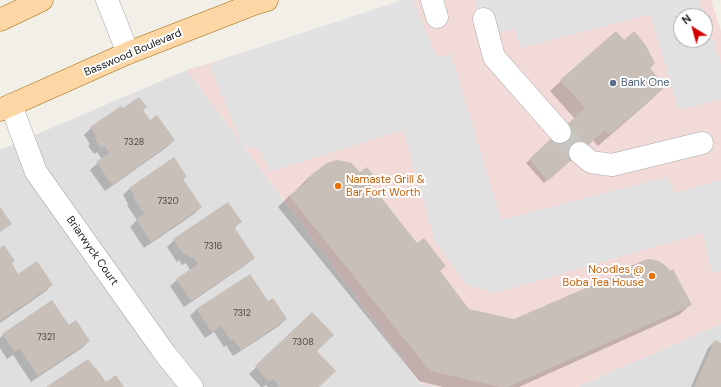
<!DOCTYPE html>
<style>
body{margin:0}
#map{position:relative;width:721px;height:387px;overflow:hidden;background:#f2efe9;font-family:"DM Sans",sans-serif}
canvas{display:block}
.north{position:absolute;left:673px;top:8px;width:40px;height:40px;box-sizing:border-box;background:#fff;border:1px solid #a7a7a7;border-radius:50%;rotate:323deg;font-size:11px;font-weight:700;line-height:16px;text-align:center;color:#222}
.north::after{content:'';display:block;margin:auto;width:14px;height:18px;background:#d40000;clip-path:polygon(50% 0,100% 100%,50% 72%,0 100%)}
</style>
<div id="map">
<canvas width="721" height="387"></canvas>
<div class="north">N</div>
</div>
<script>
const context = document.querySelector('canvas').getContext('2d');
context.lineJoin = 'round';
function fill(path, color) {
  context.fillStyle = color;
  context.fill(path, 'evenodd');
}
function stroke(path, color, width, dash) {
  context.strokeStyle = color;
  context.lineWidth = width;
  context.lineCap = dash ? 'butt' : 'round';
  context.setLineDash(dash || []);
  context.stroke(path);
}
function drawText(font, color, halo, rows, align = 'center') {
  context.font = font + ' "DM Sans",sans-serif';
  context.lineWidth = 4;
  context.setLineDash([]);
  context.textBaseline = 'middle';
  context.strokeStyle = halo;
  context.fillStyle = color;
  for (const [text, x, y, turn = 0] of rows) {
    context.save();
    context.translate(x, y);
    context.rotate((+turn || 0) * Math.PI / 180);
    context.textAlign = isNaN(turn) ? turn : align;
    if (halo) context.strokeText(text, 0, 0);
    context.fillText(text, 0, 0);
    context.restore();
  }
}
fill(new Path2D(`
 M187,70l233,314 17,3h-437v-237z
 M721,324v63h-144z`), '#e0dfdf');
fill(new Path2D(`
 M413,0h298l10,31v293l-144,63h-140l-16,-3 -234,-314zM681,16h24v24h-24z`), '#f2dad9');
fill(new Path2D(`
 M403,0h10l24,58 14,-4 50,166 166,-43 7,16 47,-13v90l-9,3 -9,-40 -208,60 -28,-8 -32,-44 -32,-111 -134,42 -8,-21 -19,-7 -32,-78 10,-6z
 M476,0h223l5,16h-23v24h24v-23l16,48v34l-42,11 -29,-96 -129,34 -6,-19 -32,8z`), '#e2e2e2');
fill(new Path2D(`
 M648,68l16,19 -11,11 -55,48 -5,-6 -49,43 -18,-20 49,-44 -25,-28 11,-10z
 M122,110h20l8,11 24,19 -7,7 -62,44 -15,-21 12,-11 -5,-7 -3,2 -6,-8 2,-2 -6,-9 7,-7z
 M360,174l14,3 -6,6 71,88 30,39 45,10 107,-46 4,-4 45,2 20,33 -11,10 -160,72h-76l-24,-6 -141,-174 11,-11 8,-5 -1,-1 11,-11z
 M186,176l-3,4 18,27 -7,7 -50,34 -14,-21 7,-7 -10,-15 1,-1 -5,-9 7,-7z
 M240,222l-6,7 20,29 -7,6 -63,43 -14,-21 7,-6 13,-10 -4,-7 -4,2 -3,-5 -2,2 -10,-15 7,-7z
 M0,250l14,11 -3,3 7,11 34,10 -7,7 -45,31z
 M268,303l18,16 -7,7 -46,30 -7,-11 -2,2 -10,-15 -9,6 -15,-22 7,-7z
 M312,314l6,73h-50l-2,-2 -3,2h-2l-12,-13z
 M68,327l21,14 -7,7 -51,34 -18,-27 -6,4 -7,-11v-10l3,-3z
 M715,341l6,3v43h-30l17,-39z`), '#0003');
fill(new Path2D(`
 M616,31l8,9 10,-9 7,8 5,7 9,17 -5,5 15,19 -56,48 -4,-5 -57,51 -19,-22 56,-51 -25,-28z
 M139,97l8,10 -4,3 7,10 7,-5 18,25 -63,45 -16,-23 13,-9 -4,-7 -4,2 -6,-9 2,-2 -7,-10 31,-21 2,2z
 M174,157l13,20 -4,2 19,28 -51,35 -15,-23 8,-5 -11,-17 2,-1 -6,-8z
 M337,160l10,2 4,1 9,9 7,-5 8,10 -6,5 48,61 7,-5 22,28 -6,5 29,38 45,10 111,-48 -1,-2 23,-10h3l9,2 8,6 3,4 3,-2 19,36 -184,82h-8l-70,-16 -141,-175 19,-15 -2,-2 21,-16z
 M228,202l14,20 -8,5 21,31 -64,43 -15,-22 22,-15 -5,-7 -3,2 -3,-5 -3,1 -11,-16z
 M0,207l12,17 -12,8z
 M4,245l11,16 -3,2 6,11 19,-13 16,24 -53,36v-73z
 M250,274l18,27 5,-3 14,21 -46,31 -8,-11 -2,2 -10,-15 -9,6 -16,-23z
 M52,300l17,25 7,-5 14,21 -52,35 -18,-27 -5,3 -13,-18z
 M312,312l22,23 -17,16 19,20 -17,16h-42l2,-2 -6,-6 -4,3 -14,-16z
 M715,340l6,3v44h-27z
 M88,359l7,9h1l10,14 10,-7 8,12h-78z`), '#c7bfb8');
stroke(new Path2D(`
 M560,132l20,21`), '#c8c6c1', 22, [22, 11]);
const minor = new Path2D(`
 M107,0l21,53
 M432,0l5,17
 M484,19l10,38 66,75
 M11,105l25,67 130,183 26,32
 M580,153l11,9 21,3 90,-22`);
const major = new Path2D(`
 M0,20l42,-20
 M0,110l128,-57 126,-49 13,-4`);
stroke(minor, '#a9a9a9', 23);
stroke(major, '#a06b00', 23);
stroke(minor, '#fff', 22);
stroke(major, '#fcd6a4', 22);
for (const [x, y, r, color] of [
 [613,83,4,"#5c6f8a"],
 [338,186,4,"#e8710a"],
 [652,276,4,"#e8710a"]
]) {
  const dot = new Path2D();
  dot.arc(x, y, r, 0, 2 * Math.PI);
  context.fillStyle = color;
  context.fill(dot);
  stroke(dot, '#fff', 1.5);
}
drawText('9px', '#4b4948', null, [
 ["7328",134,143],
 ["7320",168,202],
 ["7316",213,247],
 ["7312",242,314],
 ["7321",46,338],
 ["7308",303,343]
]);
drawText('11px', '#222', '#fff', [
 ["Basswood Boulevard",133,53,-23],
 ["Briarwyck Court",92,251,55]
]);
drawText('11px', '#4e5e75', '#fff', [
 ["Bank One",621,83]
], 'left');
drawText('11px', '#c56008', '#fff', [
 ["Namaste Grill &",346,180],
 ["Bar Fort Worth",346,193],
 ["Noodles @",644,270,"right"],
 ["Boba Tea House",644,283,"right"]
], 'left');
</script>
